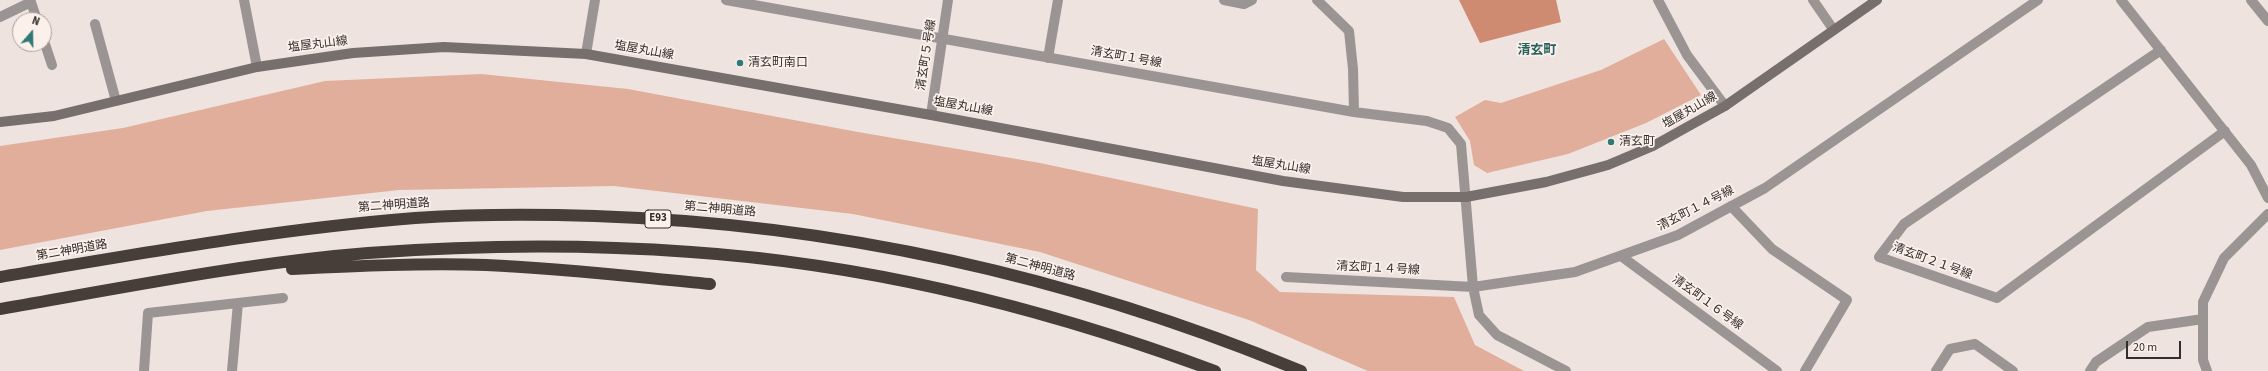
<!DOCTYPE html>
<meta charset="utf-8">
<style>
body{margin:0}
#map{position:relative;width:2268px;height:371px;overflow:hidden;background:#eee3de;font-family:"Source Sans 3",sans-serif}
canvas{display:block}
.north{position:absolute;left:12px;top:12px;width:40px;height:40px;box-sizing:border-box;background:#fcf0eb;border:1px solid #aba29f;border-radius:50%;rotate:20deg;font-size:11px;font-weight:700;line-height:16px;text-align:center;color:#322e2c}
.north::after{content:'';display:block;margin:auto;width:14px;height:18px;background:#307976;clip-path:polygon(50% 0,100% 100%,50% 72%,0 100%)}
.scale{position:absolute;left:2126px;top:341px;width:55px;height:18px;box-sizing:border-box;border:2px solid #322e2c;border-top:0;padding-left:5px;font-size:12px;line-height:14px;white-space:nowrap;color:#322e2c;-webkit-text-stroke:3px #fcf0eb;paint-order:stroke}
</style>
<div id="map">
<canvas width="2268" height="371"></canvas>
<div class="north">N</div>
<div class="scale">20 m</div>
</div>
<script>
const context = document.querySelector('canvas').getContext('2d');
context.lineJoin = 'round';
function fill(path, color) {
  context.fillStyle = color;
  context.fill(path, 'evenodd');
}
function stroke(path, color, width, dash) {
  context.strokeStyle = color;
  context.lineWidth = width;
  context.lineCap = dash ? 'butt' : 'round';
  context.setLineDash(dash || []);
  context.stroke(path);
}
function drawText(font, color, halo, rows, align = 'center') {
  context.font = font + ' "Source Sans 3","Noto Sans JP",sans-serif';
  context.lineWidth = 3.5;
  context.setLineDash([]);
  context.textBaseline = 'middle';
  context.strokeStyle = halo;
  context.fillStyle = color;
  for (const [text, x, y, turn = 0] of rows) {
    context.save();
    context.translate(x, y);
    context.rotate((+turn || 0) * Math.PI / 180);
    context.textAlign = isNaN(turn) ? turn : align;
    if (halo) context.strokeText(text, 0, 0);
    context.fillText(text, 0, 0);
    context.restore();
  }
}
fill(new Path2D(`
 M1664,39l37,56 -55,28 -78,31 -81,19 -13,-8 -4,-24 -15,-24 30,-17 16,3 100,-33z
 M481,74l147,15 230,43 182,31 218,46 -2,61 24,22 174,5 21,48 49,26h-156l-119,-51 -209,-68 -187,-38 -239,-28 -215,4 -192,21 -207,39v-104l123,-18 202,-47z`), '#e1ae9b');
fill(new Path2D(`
 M1459,0h97l5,22 -81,21z`), '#cf8b71');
stroke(new Path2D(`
 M244,0l13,67
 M726,0l628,112 73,9 21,7 13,16 12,143 6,28 18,20 69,36
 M1224,0l20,4 8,-4
 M1317,0l32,31 4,38 1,43
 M1658,0l29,55 38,51
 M1813,0l20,29
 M2121,0l130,165 17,33
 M2251,0l17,21
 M0,17l31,-15 6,18
 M95,24l21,77
 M44,41l8,24
 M2161,50l-257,174 -25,33 118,41 228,-167
 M586,54l9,-54
 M1048,58l10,-58
 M931,115l17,-115
 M1731,206l41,43 75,51 -42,71
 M1621,256l156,115
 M1286,277l187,10 102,-15 103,-37 87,-47 273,-188
 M144,371l4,-58 135,-15
 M232,371l6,-68
 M1936,371l14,-22 25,-5 38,27
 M2090,371l6,-9 52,-35 55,-8
 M2207,371l-4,-11v-58l21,-44 44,-44`), '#9a9593', 10);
stroke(new Path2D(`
 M0,122l54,-6 203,-49 96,-14 91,-6 142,7 345,61 352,66 120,16h63l80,-15 62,-17 45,-19 72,-40 152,-106`), '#766f6c', 10);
stroke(new Path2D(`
 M292,269c64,-3 130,-6 194,-4 75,3 149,12 224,19
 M0,277c138,-23 276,-48 415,-59 60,-4 121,-4 180,-2 246,8 479,61 706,155
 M0,309c122,-21 245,-46 368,-56 107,-8 215,-9 323,-1 178,12 357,57 524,119`), '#473e3a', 12);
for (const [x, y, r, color] of [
 [740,63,4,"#307976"],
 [1611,142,4,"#307976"]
]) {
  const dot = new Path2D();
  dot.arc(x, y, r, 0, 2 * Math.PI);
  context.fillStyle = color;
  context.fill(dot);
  stroke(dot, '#fcf0eb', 1.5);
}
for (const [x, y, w] of [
 [658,219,26]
]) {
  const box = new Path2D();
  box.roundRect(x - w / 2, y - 9, w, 18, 3);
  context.fillStyle = '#fcf0eb';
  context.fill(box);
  stroke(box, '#322e2c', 1);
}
drawText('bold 11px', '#322e2c', null, [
 ["E93",658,219]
]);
drawText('12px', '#322e2c', '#fcf0eb', [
 ["塩屋丸山線",318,45,-7],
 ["塩屋丸山線",644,51,10],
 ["清玄町５号線",927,55,-81],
 ["清玄町１号線",1126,58,10],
 ["塩屋丸山線",963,107,10],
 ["塩屋丸山線",1690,111,-30],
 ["塩屋丸山線",1281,166,9],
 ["第二神明道路",394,206,-4],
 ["清玄町１４号線",1696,209,-27],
 ["第二神明道路",720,210,5],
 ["第二神明道路",72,251,-10],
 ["清玄町２１号線",1932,262,20],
 ["第二神明道路",1040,268,15],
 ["清玄町１４号線",1378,269,3],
 ["清玄町１６号線",1707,303,36]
]);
drawText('12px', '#322e2c', '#fcf0eb', [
 ["清玄町南口",748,63],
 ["清玄町",1619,142]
], 'left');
drawText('bold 13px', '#28625f', '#fcf0eb', [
 ["清玄町",1537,51]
]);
</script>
